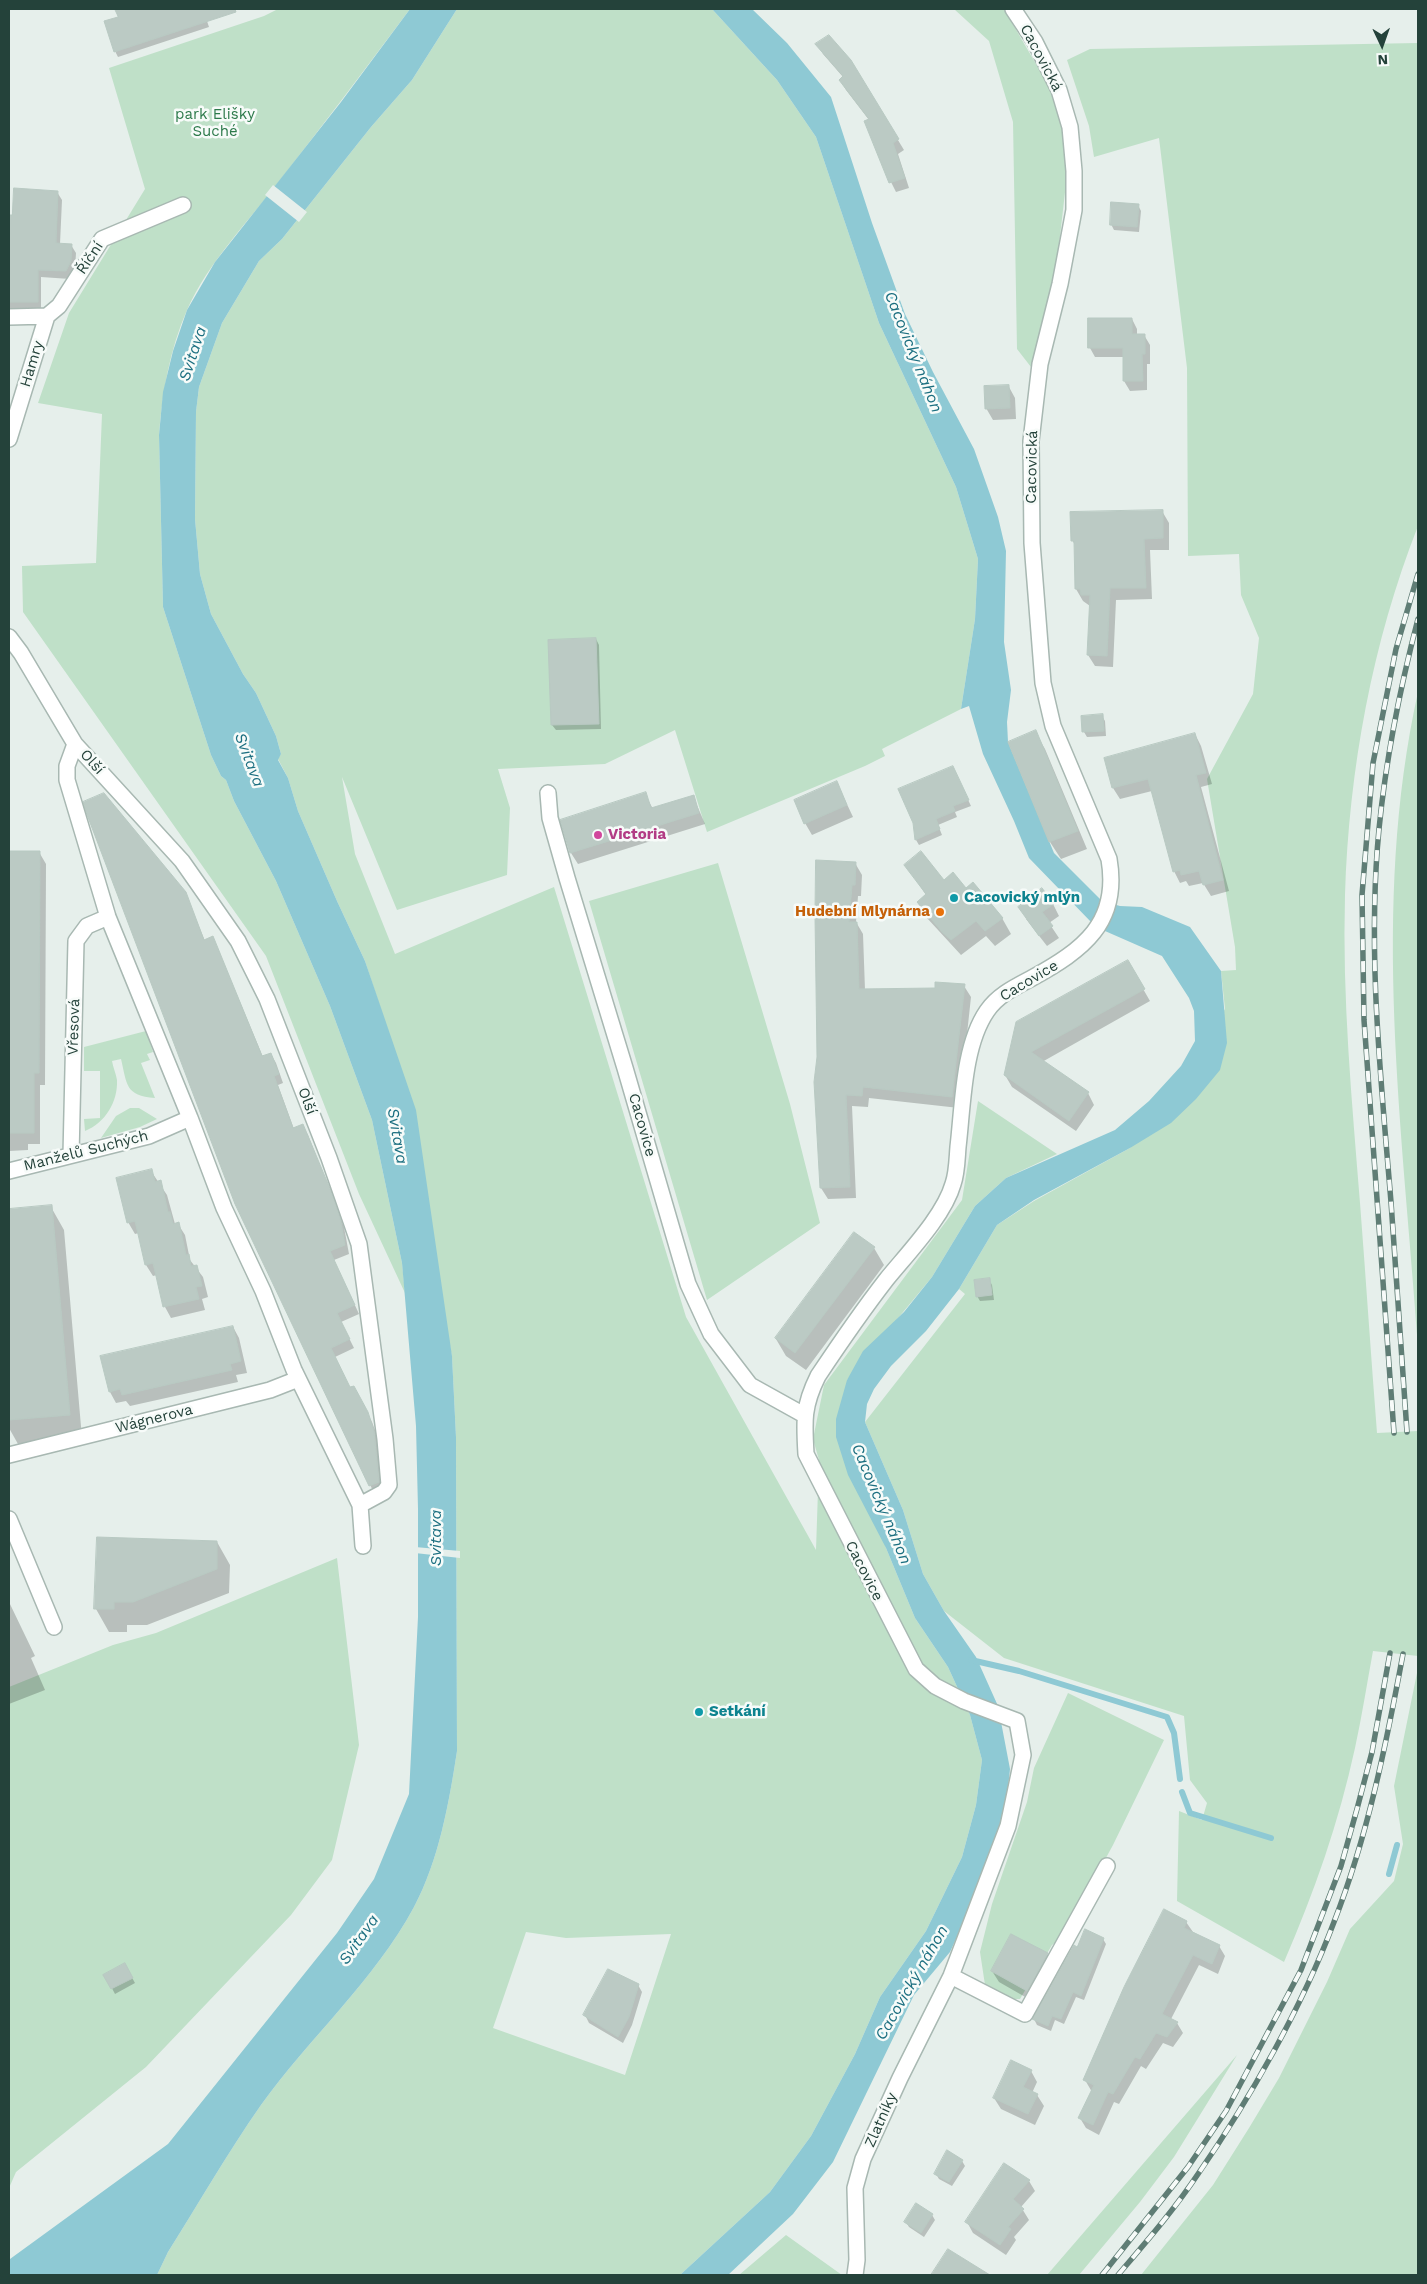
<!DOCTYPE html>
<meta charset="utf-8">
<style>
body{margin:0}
#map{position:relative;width:1427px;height:2284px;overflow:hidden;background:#e6efeb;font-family:"Work Sans",sans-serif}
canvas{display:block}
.frame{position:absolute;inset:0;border:10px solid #24423a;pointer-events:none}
.north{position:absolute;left:1357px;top:20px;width:50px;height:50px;-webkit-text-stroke:4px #f7fbf9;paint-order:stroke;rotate:177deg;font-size:14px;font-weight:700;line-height:20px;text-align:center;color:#24423a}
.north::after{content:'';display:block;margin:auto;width:18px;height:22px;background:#24423a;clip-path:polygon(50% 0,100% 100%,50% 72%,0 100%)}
</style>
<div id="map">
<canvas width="1427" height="2284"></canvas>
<div class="frame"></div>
<div class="north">N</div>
</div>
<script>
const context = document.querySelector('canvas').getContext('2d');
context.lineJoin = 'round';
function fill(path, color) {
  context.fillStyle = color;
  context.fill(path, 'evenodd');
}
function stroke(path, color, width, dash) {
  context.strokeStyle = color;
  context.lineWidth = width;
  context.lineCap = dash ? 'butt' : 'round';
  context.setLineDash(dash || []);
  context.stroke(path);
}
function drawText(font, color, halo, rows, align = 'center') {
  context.font = font + ' "Work Sans",sans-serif';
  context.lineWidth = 5;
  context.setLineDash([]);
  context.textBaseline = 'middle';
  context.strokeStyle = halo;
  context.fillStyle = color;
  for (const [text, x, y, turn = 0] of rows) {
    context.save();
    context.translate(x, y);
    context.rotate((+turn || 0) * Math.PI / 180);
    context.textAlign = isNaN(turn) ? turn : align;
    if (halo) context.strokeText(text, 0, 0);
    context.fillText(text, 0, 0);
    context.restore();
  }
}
fill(new Path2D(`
 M278,9h132c-44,59 -88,117 -133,175 -31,40 -69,79 -90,126 -17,39 -25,83 -28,125l4,172 48,148 10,21 5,4 8,21 42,80 54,125 42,114 30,143 3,30 -46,-99 -93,-238 -243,-344 -1,-46 74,-3 6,-149 -64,-11 31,-90 76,-124 -36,-121 155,-52z
 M457,9h255l65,71 39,57 63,186 77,164 22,72 -3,60 -14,90 -79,40 3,7 -20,10 -158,66 -32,-102 -70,34 -107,5 12,39 -3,67 -110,35 -55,-133 13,77 40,100 159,-67 132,430 130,233 3,-90 -6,-21 11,-54 138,-185 16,-99 79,53 -51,24 -31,28 -43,71 -85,103 39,168 29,70 33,49 22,48 12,45 -6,45 -14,52 -36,74 -46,66 -25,57 -44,82 -41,56 -90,83h-523l11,-23c31,-49 60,-100 93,-147 49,-68 113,-124 153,-198 25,-47 35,-104 43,-156l-1,-314 -4,-80 -53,-292 -34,-104 -28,-60 -39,-90 -10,-33 -10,-19 3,-5 -5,-18 -20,-43 -13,-19 -32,-60 -11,-40 -5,-55 1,-107 3,-25 23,-64 37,-62 23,-22 89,-112 41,-47zM526,1932l40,6 105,-4 -46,141 -132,-47z
 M954,9h50l43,74 14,37 7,46 -13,114 -24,87 -14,-18 -4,-227 -24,-81z
 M1418,43v483c-46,117 -69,243 -73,369 -3,103 7,206 15,308 6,77 11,154 17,230l41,-2v225l-45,-5c-6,32 -11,65 -18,97 -16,74 -41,145 -71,214l-107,-61 2,-90 23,9 5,-17 -17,-23 -6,-64 -180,-58 -60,-47 -21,-37 -20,-64 -38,-88 100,-128 -6,-5 38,-64 37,-24 96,-53 95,-139 -4,-38 15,-1 -1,-23 -28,-168 46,-85 6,-56 -18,-43 -2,-41 -51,2 -1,-188 -28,-230 -65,19 -5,-31 -22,-66 23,-11z
 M1418,692v655c-15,-218 -48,-439 0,-655z
 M718,863l72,241 30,119 -113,77 -118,-399z
 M146,1031l7,21 -6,2 3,6 -9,3 14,35c-30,-2 -28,-14 -34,-39l-9,2c1,6 4,13 5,19 1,22 -12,43 -32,51l-1,-12 16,-1v-47h-16v-24z
 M130,1108h9l18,11 -17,8 -39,11 15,-22z
 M337,1558l22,187 -27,115 -41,55 -145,152 -130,105 -7,16v-501l104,-42 43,-12z
 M1418,1668v607h-277l72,-90 36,-57 30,-50 48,-96 23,-53 44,-48 9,-37 -9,-58z
 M1068,1693l96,47 -51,105 -51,93 -10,7 -32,54h-11l-24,-14 -5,-33 12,-48 35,-102 7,-34z
 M1237,2055l-63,102 -34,45 -61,73h-32z
 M786,2235l56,40h-103z`), '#bfe0c8');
fill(new Path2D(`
 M410,9h47l-45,71 -41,47 -89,112 -23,22 -37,62 -23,64 -3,25 -1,107 5,55 11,40 32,60 13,19 20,43 5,18 -3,6 10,18 10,33 39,90 28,60 51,149 36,246 4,81 1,314c-8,52 -18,109 -43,156 -40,74 -104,130 -153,198 -33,47 -62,98 -93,147l-11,23h-148l1,-16 158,-115 169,-211 37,-54 35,-85 9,-177v-108l-2,-83 -14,-163 -30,-143 -42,-114 -54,-125 -42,-80 -8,-21 -5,-4 -10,-21 -48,-148 -4,-172 4,-43 10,-41 14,-41 28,-48 126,-160z
 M712,9h40l35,34 44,54 41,126 33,91 28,58 41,77 24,68 8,34 -2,91 7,48 -4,32 1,20 46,111 48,48 18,5 22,1 48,20 31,44 6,72 -7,27 -24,29 -25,24 -41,25 -96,52 -37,25 -38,64 -33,42 -35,35 -17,23 -7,15 -2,18 38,88 20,64 21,37 32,46 22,49 12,63 -5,49 -38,97 -17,37 -36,43 -81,167 -40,52 -65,61h-48l90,-83 41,-56 44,-82 25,-57 46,-66 36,-74 14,-52 6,-45 -12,-45 -22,-48 -33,-49 -29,-70 -38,-73 -12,-38v-18l11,-39 16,-29 41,-39 28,-35 43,-71 31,-28 109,-48 34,-29 32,-35 14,-25 -1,-30 -5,-13 -27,-42 -57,-25 -13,-8 -63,-65 -15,-37 -31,-67 -14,-48 -8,3 14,-90 3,-60 -22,-72 -77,-164 -63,-186 -39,-57z`), '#8ec9d4');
fill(new Path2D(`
 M273,185l34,27 -8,10 -34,-27z
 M415,1547l45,4v7l-45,-5z`), '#e6efeb');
fill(new Path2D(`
 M116,9h87l6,18 -91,30 -3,-6 4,-33z
 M817,44l33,17 54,89 -6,4 11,34 -13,4 -16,-32 -14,-38 3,-2 -23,-30 -6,-10 3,-3 -20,-23z
 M57,192l5,8 -2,44 11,1 5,8 -1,16 -5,10 -29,-2v33h-32v-94l4,1z
 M1138,205l3,6 -2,21 -25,-2 -3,-6z
 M1132,319l5,10v6h7l6,10v19h-3v26l-17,1 -6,-10v-24h-29l-5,-9z
 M1009,387l6,11 1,21 -23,1 -7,-12z
 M1162,511l7,12v27h-19l2,49 -36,1 -3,67 -18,-1 -7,-11 2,-49 -7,-5 -7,-12 -1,-44 -3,-5z
 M596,639l3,6 2,84 -45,1 -4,-5z
 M1102,716l3,5 1,15 -19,1 -3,-5z
 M1035,732l10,17 42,100 -26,10 -11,-17 -40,-99z
 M1195,734l6,12 11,38 -11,3 28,104 -18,5 -8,-13 -14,3 -3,-5 -6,2 -6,-12 -22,-80 -32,8 -7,-11 -8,-30z
 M955,773l16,33 -16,6 2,5 -19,8 4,10 -23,10 -3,-5 -2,-17z
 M837,783l16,34 -41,18 -7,-12z
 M645,794l8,15 40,-13 12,28 -127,40 -7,-11 -9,-32z
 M9,852h30l7,12 -1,221h-5v59h-12v6l-19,1z
 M855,863l7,12 -1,21h-3l-2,26 7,12 2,56 71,-1 28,-3 7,11 -12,111 -90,-10 -1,9 -16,-1 4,92 -28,1 -7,-11 -6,-106z
 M906,865l60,24 36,29 9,16 -16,12 -9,-10 -25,19 -34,-37 -9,-15 8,-8z
 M185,893l20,48 12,6 46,110 8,-3 5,9 7,20 -5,2 16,44 9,-3 5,9 36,92 5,27 -15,6 25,54 -18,8 13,26 -19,9 15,32 9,8 13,25 7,19 5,50 -9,3 -5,-9z
 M1053,904l6,12 -10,7 10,15 -12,8 -21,-27z
 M1127,961l23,40 -108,61 46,31 6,12 -18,26 -64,-44 -7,-12z
 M151,1171l16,24 8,29h3l7,11 5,25 13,17 5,20 -6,2 3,11 -34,8 -6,-11 -8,-32 -4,1 -7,-11 -7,-32 -4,1 -7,-12z
 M51,1207l13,23 18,208 -64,6 -9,-16v-218z
 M874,1248l10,17 -78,105 -20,-14 -10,-17z
 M989,1280l3,5 2,15 -14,1 -3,-5z
 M233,1327l6,11 8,35 -11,2 2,7 -108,24 -4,-5 -10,2 -6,-11z
 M217,1542l13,23 -1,28 -82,32h-20v7h-18l-13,-23z
 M9,1602l26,54 -4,2 14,32 -36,14z
 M1186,1922l7,10 26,14 6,10 -7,18 -19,-9 -28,54 6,4 6,10 -10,14 -10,-4 -17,26 -5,-3 -22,38 -5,-2 -15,33 -13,-7 -6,-10 12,-26 -7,-12z
 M1103,1939l3,5 -22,56 -8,-3 -12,27 -9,-4 -4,11 -14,-6 -3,-6 44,-71z
 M1047,1954l7,11 -20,37 -35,-20 -7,-11z
 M125,1965l10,18 -20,11 -10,-19z
 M638,1985l4,7 -10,33 -9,18 -34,-20 -4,-8z
 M1031,2071l6,11 -5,11 5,2 7,11 -9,19 -34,-16 -7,-11z
 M962,2161l3,5 -13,20 -13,-7 -3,-5z
 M1029,2181l6,10 -14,16 8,13 -15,17 2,3 -10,15 -33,-22 -6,-11z
 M932,2215l3,5 -11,17 -15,-10 -3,-5z`), '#0003');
stroke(new Path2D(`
 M971,1660l48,11 148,46 7,16 6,46
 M1182,1792l8,21 81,25
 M1389,1874l8,-29`), '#8ec9d4', 6);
const building = new Path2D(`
 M115,9h120l1,3 -122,40 -10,-31 14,-4z
 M829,35l22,25 48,79 -6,4 12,35 -16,5 -25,-62 5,-2 -30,-39 4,-4 -28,-32z
 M14,188l44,3 -2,52 16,1 -1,17 -5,10 -28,-1v32h-29v-87h3z
 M1111,202l28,2 -2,23 -27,-2z
 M1088,318h44v16h13v20h-3l1,27h-20v-33h-35z
 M1009,385l1,23 -25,1 -1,-23z
 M1163,510v28l-19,1 2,49h-36l-3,68 -20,-1 3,-60h-9l-1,-6h-5l-1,-48h-3l-1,-29z
 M596,638l3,86 -48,1 -3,-85z
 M1103,714l1,17 -22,1 -1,-16z
 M1036,730l42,101 -29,11 -41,-100z
 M1195,733l11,40 -10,2 27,105 -20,5 -4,-14 -18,4 -1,-5 -7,2 -25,-93 -36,9 -8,-30z
 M953,766l16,34 -16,6 2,5 -19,8 4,10 -25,11 -2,-17 -15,-34z
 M837,781l10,24 -43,19 -10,-24z
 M646,792l5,16 43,-13 5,18 -129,40 -10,-33z
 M104,793l82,99 18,48 9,-4 49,120 9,-3 8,21 -5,2 19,52 10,-4 28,67 9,26 5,28 -15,6 25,54 -18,8 13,26 -19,9 19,39 4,-1 14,26 6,19 5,51 -10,4 -134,-282 -149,-392 -3,-10z
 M9,851h31l-1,222h-5v60h-25z
 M921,851l23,29 9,-8 13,16 7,-6 30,36 -18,13 -9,-10 -25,19 -9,-8 -25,-30 9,-8 -22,-29z
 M816,860l40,2 -1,23h-3l-3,37h8l2,67 76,-1v-6l30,2 -13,113 -89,-10 -1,9 -16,-1 4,92 -30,1 -6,-106 3,-25 -2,-142z
 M1042,888l12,16 -12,8 11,14 -14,10 -21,-29z
 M1128,960l17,29 -114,63 58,40 -20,29 -65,-46 12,-53z
 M152,1169l3,13 6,-2 7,32h2l3,12 6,-2 7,33 3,-1 2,12 6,-1 5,21 -6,1 3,12 -36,8 -10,-44 -8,2 -10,-44 -8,2 -11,-45z
 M52,1205l18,210 -61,5v-211z
 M854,1232l21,15 -80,106 -20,-15z
 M990,1278l2,17 -16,2 -2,-17z
 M233,1326l8,35 -11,3 2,6 -110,25 -2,-6 -11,3 -9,-36z
 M97,1537l120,4v28l-84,33h-19v7h-20z
 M1164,1909l23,12 -3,7 36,17 -8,19 -19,-9 -31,59 16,8 -11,15 -11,-4 -16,26 -5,-2 -22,37 -5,-2 -15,33 -15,-7 16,-33 -11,-5 41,-93z
 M1085,1929l19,9 -23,58 -8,-4 -12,27 -9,-3 -4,10 -16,-7 42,-74 3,2z
 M1011,1934l37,19 -21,38 -36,-20z
 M125,1963l8,15 -22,11 -8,-14z
 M608,1969l31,15 -10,33 -11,20 -35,-22z
 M1011,2060l21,10 -9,17 15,7 -10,20 -35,-16z
 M947,2150l16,10 -14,22 -15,-8z
 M1004,2163l26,17 -17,19 11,10 -16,18 3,2 -11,16 -35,-23z
 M916,2203l17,11 -12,19 -17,-11z
 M948,2249l42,26h-59z`);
fill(building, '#bbcac4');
stroke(building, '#b8c9c2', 1);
const minor = new Path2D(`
 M9,317l38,-1 12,-10 43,-67 81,-34
 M9,439l38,-123
 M9,637l12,16 54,91 107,117 56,80 29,58 62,159 30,86 26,195 4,46 -5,7 -24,13
 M75,744l-8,22v14l41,137 82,201 34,90 39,83 31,79 66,135 3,41
 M548,793l2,25 17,60 58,190 63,216 23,50 39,51 54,30
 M71,1155l5,-214 11,-15 21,-9
 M9,1171l140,-35 41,-18
 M9,1455l261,-65 28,-11
 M9,1519l45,108
 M951,1976l74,38 82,-148
 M855,2275l2,-15 -2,-72 8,-29 37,-81 51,-102 57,-150 15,-71 -6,-34 -53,-20 -29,-15 -19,-17 -110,-215c-2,-33 -3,-48 12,-78 22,-33 44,-65 68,-96 21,-26 58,-64 67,-96 4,-11 4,-25 5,-37 5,-42 5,-101 29,-136 11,-16 28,-24 45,-33 51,-28 88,-55 77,-119l-56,-133 -10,-43 -11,-140 -1,-102 9,-77 20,-80 14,-74v-39l-4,-44 -11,-37 -24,-48 -22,-33`);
stroke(minor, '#a8b8b2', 18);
stroke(minor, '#fff', 15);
const rail = new Path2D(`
 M1407,1432c-6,-77 -10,-153 -16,-230 -10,-123 -24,-249 -12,-373 7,-71 21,-141 39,-210
 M1394,1433l-30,-413 -2,-125 11,-132 23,-114 22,-75
 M1102,2275l86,-108 38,-56 75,-141 40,-104 16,-57 15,-57 18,-99
 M1118,2275c28,-33 56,-65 80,-101 52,-75 104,-167 136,-252 34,-87 52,-177 69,-268`);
stroke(rail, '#5f7d75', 5.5);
stroke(rail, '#f7fbf9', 4, [11]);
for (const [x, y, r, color] of [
 [598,835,5,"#d1479c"],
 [954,898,5,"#0f9aa8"],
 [940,912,5,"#e8710a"],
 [699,1712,5,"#0f9aa8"]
]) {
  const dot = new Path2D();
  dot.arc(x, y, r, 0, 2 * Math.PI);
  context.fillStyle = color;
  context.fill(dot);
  stroke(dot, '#f7fbf9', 2);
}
drawText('15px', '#24423a', '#f7fbf9', [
 ["Cacovická",1041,58,62],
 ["Říční",90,258,-56],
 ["Hamry",32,364,-73],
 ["Cacovická",1032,467,-89],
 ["Olší",92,762,48],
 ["Cacovice",1029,981,-31],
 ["Vřesová",74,1027,-88],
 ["Olší",307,1101,69],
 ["Cacovice",642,1125,74],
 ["Manželů Suchých",86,1151,-14],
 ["Wágnerova",154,1419,-14],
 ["Cacovice",864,1571,63],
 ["Zlatníky",881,2120,-66]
]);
drawText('15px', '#2d7a4b', '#f7fbf9', [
 ["park Elišky",215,115],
 ["Suché",215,132]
]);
drawText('bold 15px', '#b23c85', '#f7fbf9', [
 ["Victoria",608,835]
], 'left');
drawText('bold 15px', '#0d838f', '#f7fbf9', [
 ["Cacovický mlýn",964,898],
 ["Setkání",709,1712]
], 'left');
drawText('bold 15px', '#c56008', '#f7fbf9', [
 ["Hudební Mlynárna",930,912]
], 'right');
drawText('italic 16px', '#1c6f80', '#f7fbf9', [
 ["Cacovický náhon",913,352,68],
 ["Svitava",193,354,-72],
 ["Svitava",249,760,69],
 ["Svitava",397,1136,80],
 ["Cacovický náhon",881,1504,67],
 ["Svitava",436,1538,-90],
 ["Svitava",359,1940,-55],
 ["Cacovický náhon",912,1983,-60]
]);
</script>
